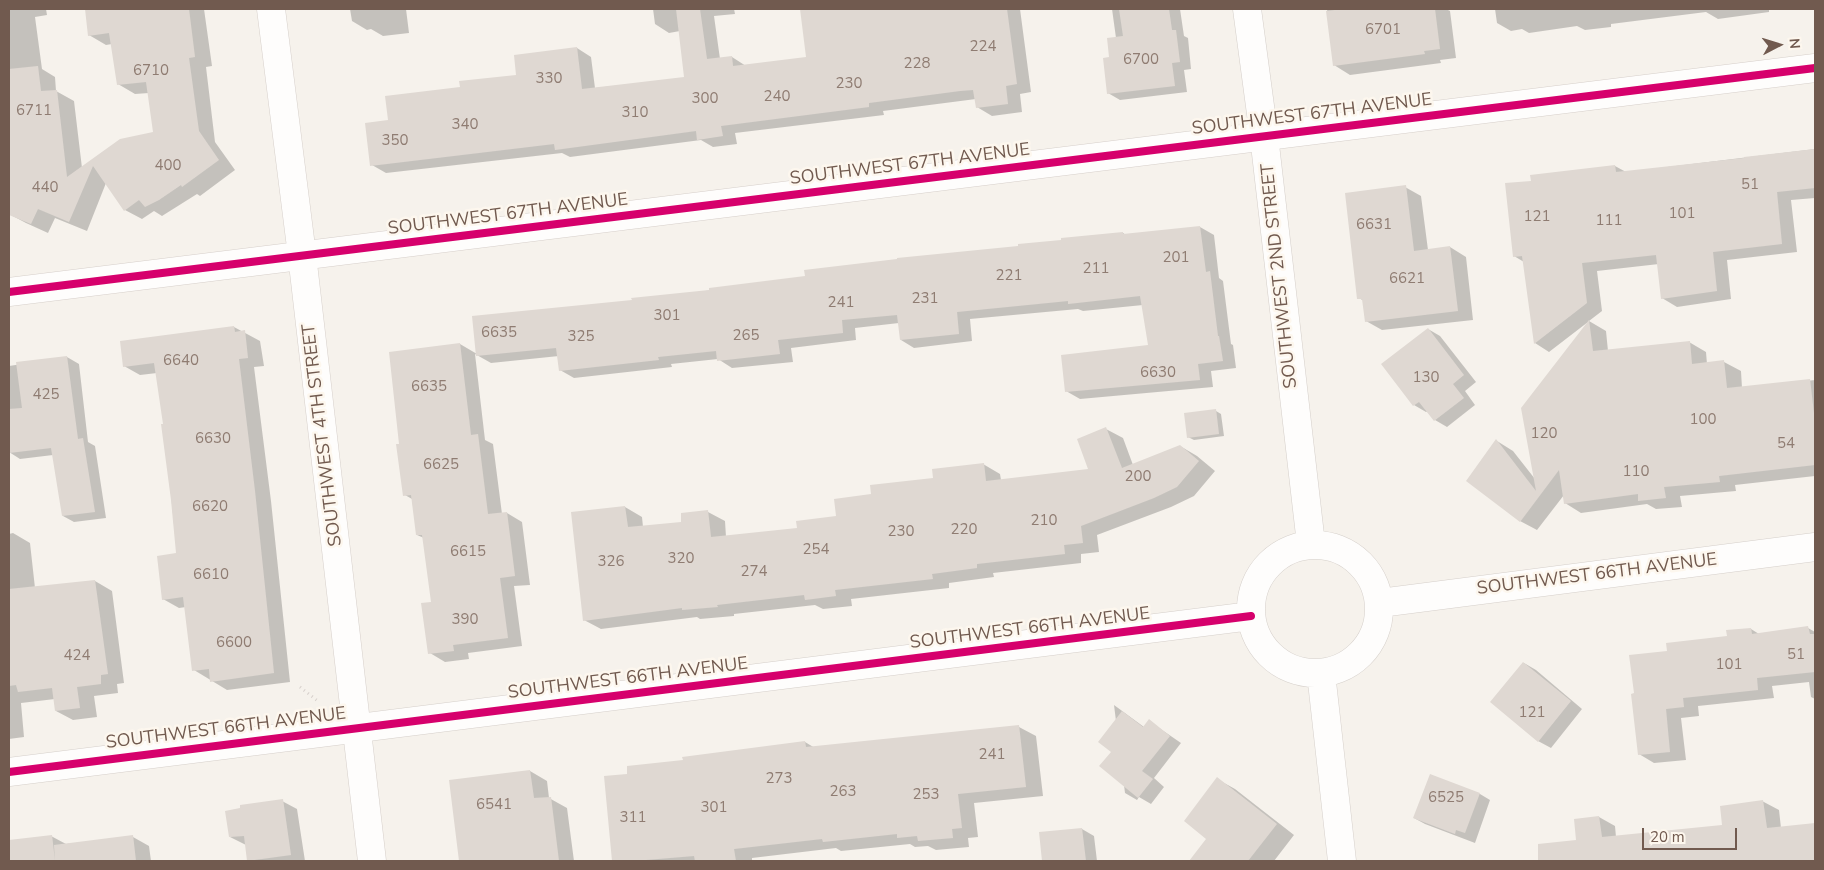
<!DOCTYPE html>
<style>
body{margin:0}
#map{position:relative;width:1824px;height:870px;overflow:hidden;background:#f6f2ec;font-family:"Nunito Sans",sans-serif}
canvas{display:block}
.frame{position:absolute;inset:0;border:10px solid #715a4f;pointer-events:none}
.north{position:absolute;left:1754px;top:20px;width:50px;height:50px;-webkit-text-stroke:4px #fdf7ee;paint-order:stroke;rotate:85deg;font-size:14px;font-weight:700;line-height:20px;text-align:center;color:#715a4f}
.north::after{content:'';display:block;margin:auto;width:18px;height:22px;background:#715a4f;clip-path:polygon(50% 0,100% 100%,50% 72%,0 100%)}
.scale{position:absolute;left:1642px;top:828px;width:95px;height:22px;box-sizing:border-box;border:2px solid #715a4f;border-top:0;padding-left:6px;font-size:15px;line-height:18px;white-space:nowrap;color:#715a4f;-webkit-text-stroke:4px #fdf7ee;paint-order:stroke}
</style>
<div id="map">
<canvas width="1824" height="870"></canvas>
<div class="frame"></div>
<div class="north">N</div>
<div class="scale">20 m</div>
</div>
<script>
const context = document.querySelector('canvas').getContext('2d');
context.lineJoin = 'round';
function fill(path, color) {
  context.fillStyle = color;
  context.fill(path, 'evenodd');
}
function stroke(path, color, width, dash) {
  context.strokeStyle = color;
  context.lineWidth = width;
  context.lineCap = dash ? 'butt' : 'round';
  context.setLineDash(dash || []);
  context.stroke(path);
}
function drawText(font, color, halo, rows, align = 'center') {
  context.font = font + ' "Nunito Sans",sans-serif';
  context.lineWidth = 5;
  context.setLineDash([]);
  context.textBaseline = 'middle';
  context.strokeStyle = halo;
  context.fillStyle = color;
  for (const [text, x, y, turn = 0] of rows) {
    context.save();
    context.translate(x, y);
    context.rotate((+turn || 0) * Math.PI / 180);
    context.textAlign = isNaN(turn) ? turn : align;
    if (halo) context.strokeText(text, 0, 0);
    context.fillText(text, 0, 0);
    context.restore();
  }
}
fill(new Path2D(`
 M9,9h37l1,6 -12,2 7,52 13,8 1,14 18,10 8,67 72,-35 -5,-40 -14,1 -17,-10 -6,-40 -6,1 -17,-10 -2,-25 117,-1 8,57 -6,1 9,75 20,28 -35,26 -3,-2 -35,22 -8,-5 -12,8 -17,-9 -19,-27 -19,48 -32,-13 -7,15 -22,-10 -17,-9 3,-6 -3,-1v-54l2,-6h-2z
 M350,9h56l3,24 -26,3 -12,-7 -4,1 -15,-9z
 M653,9h81l1,5 -21,2 6,43 12,-2 14,9 61,-8 -6,-49h219l11,83 -11,2 2,18 -30,4 -15,-9 -1,-8 -93,12 1,4 -149,18 2,11 -24,3 -12,-7 -131,17 -8,-4 -176,20 -14,-8 17,-43 72,-34 57,-12 59,-28 14,9 4,31 90,-10 -5,-47 -11,2 -14,-9z
 M1112,9h68l4,27 4,2 3,31 -7,1 3,22 -67,8 -12,-7 2,-35 6,-20z
 M1327,9h119l4,2 6,47 -16,2 1,3 -91,12 -16,-10z
 M1495,9h274v3l-51,7 -12,-7 -95,12v3l-26,3 -8,-4 -48,7 -7,-4 -11,2 -14,-8z
 M1815,149v49l-24,2 6,52 -70,8 4,39 -54,8 -15,-9 -3,-34 -62,7 5,40 -13,10 17,10 2,20 81,-9 17,10 1,12 17,-2 17,9 1,17 73,-8v96l-80,9 1,6 -56,5 2,11 -26,2 -9,-5 -66,9 -16,-10 -1,-8 -27,35 -17,-9 -23,-80 16,10 22,28 53,-157 -39,30 -14,-9 -11,-81 -10,-6 18,-74 83,-16 11,6z
 M1405,187l16,9 7,54 22,-3 16,10 7,63 -91,10 -16,-9 -2,-20 -5,-3z
 M1200,227l14,8 5,43 4,3 8,63 2,1 3,23 -25,3 2,16 -133,12 -14,-8 84,-45 -7,-41 -60,6 -5,-2 -108,10 2,22 -58,7 -13,-8 -2,-17 -44,5 1,12 -65,8 2,14 -61,6 -14,-9 -47,5 1,3 -98,11 -14,-8 -1,-14 -68,7 -16,-9 10,86 8,4 9,70 5,-1 15,9 8,63 -16,1 8,60 -54,7 1,6 -24,3 -15,-9 2,-50 -8,-65 -7,-3 -5,-36 -7,-4 -14,-142 69,-9 17,10 156,-53 490,-68 3,2z
 M234,327l26,14 4,25 -10,1 17,134 19,181 -63,8 -33,-20 -8,-63 -7,1 -16,-9 14,-44 -13,-130 -7,-52 -17,2 -16,-9z
 M1428,329l12,7 36,46 -11,9 10,14 -28,22 -12,-7 -7,-9 -2,1 -12,-7 -31,-41z
 M67,357l12,7 9,78 7,4 11,72 -32,4 -11,-6 -10,-61 -33,4 -11,-7v-86z
 M1216,411l5,3 3,22 -30,4 -6,-3z
 M1106,429l17,9 10,27 47,-19 17,10 18,15 -21,25 -23,11 -74,28 2,17 -18,2v9l-88,10 1,4 -45,6v5l-98,11 1,7 -29,3 -8,-4 -81,9v2l-34,3 -3,-2 -96,12 -17,-9 41,-113 17,10 1,10 40,-4 25,-11 17,9 1,16 72,-8 39,-12 35,-22 63,-15 48,-16 17,10 1,6 89,-10z
 M13,533l17,10 5,45 60,-7 17,10 12,92 -7,1 1,9 -24,3 3,21 -24,3 -17,-9 -1,-12 -34,4 3,34 -15,2v-205z
 M1808,628l7,4v67l-4,-2 -2,-15 -37,4 2,12 -76,8 1,10 -18,2 5,42 -32,3 -15,-9 -4,-59 33,-43 60,-15 23,-8 8,5z
 M1524,663l12,7 46,39 -31,39 -13,-7z
 M1114,705l30,22 5,-6 32,22 -27,35 10,9 -13,17 -12,-7 -2,3 -12,-7z
 M1019,727l17,9 7,60 -69,7 4,34 -10,1 1,9 -33,3 -8,-4 -13,1 -5,-3 -69,7 -5,-3 -84,10v3h-139l-8,-83 24,-2 55,-15v-3l121,-16 10,6z
 M530,771l17,10 2,17 18,10 7,53h-115h2l-11,-80z
 M1431,775l49,19 10,6 -15,43 -50,-19 -11,-6z
 M1217,779l18,10 59,46 -20,26h-72l-4,-3 30,-4z
 M282,801l15,8 8,52h-57l-2,-16 -16,-8z
 M1762,801l17,9 2,18 34,-4v37h-235l-5,-41 24,-3 16,9 1,11 108,-11z
 M1082,829l12,7 3,25h-53l-3,-27z
 M51,836l15,8 67,-7 16,9 2,15h-142v-20z`), '#0003');
fill(new Path2D(`
 M85,9h104l6,48 -6,1 10,73 20,29 -37,27 -1,-2 -22,15 -14,7 -6,-7 -15,11 -31,-45 -24,56 -31,-13 -7,15 -22,-9v-146l29,-3 3,25 16,-1 10,87 53,-38 33,-7 -7,-50 -29,3 -8,-52 -21,3z
 M676,9h24l7,50 25,-3 1,10 73,-9 -6,-48h207l10,75 -11,2 2,18 -32,4 -3,-18 -13,1 -91,12v4l-148,19 2,10 -26,4 -1,-9 -141,19 -1,-6 -184,22 -5,-43 23,-3 -3,-24 75,-9 -1,-6 57,-6 -2,-20 63,-8 5,42 102,-12z
 M1119,9h50l3,21h4l4,32 -8,1 3,23 -68,8 -4,-36 6,-1 -2,-19 16,-2z
 M1344,9h91l5,40 -16,2 1,3 -92,12 -7,-55z
 M1815,149v39l-38,4 5,52 -69,8 4,39 -56,8 -5,-44 -74,8 5,40 -53,41 -12,-88 -9,1 -8,-74 26,-2 -1,-6 85,-10 1,7 128,-14v-1z
 M1406,185l8,66 36,-5 8,65 -93,11 -3,-23h-5l-12,-106z
 M1200,226l6,46 4,-1 8,65h1l4,25 -25,3 2,16 -135,12 -4,-37 87,-10 -8,-49 -72,8v-3l-111,11 2,22 -59,6 -3,-25 -55,5 1,13 -65,7 2,14 -63,7 -1,-10 -58,6 1,3 -100,11 -3,-23 -80,8 -4,-40 160,-16 -1,-2 78,-8v-2l96,-12 -1,-6 93,-11v-1l121,-12v-2l43,-4v-2l62,-6v2z
 M1589,320l4,31 97,-10 2,23 32,-4 3,28 83,-9 5,43v43l-96,11 1,6 -56,5 2,11 -28,3v-7l-74,10 -5,-34 -39,52 -54,-41 30,-42 40,52 -15,-83z
 M234,326l1,6 10,-2 3,28 -9,1 16,132 19,182 -64,9 -1,-13 -17,2 -9,-74 -21,3 -5,-44 19,-3 -5,-53 -10,-76h2l-9,-61 -31,4 -3,-26z
 M1428,328l36,47 -11,9 11,14 -30,23 -15,-19 -6,4 -32,-42z
 M460,343l11,92 7,-1 10,80 19,-2 8,64 -15,2 8,60 -55,7 1,6 -26,3 -7,-51 10,-1 -9,-67h-6l-5,-40 -8,1 -7,-52h3l-10,-92z
 M67,356l11,83 5,-1 12,74 -33,4 -11,-68 -42,5v-44l13,-1 -6,-46z
 M1216,409l3,25 -32,4 -3,-25z
 M1106,427l16,41 58,-23 19,16 -22,26 -23,11 -73,28 2,17 -19,2 1,9 -88,10v4l-45,6 1,5 -98,11 1,6 -31,4 -1,-5 -87,10 1,2 -36,3v-2l-99,13 -12,-109 54,-6 3,21 53,-5v-9l27,-3 3,27 86,-9 -1,-7 40,-5 -2,-17 37,-5 -1,-9 63,-7 -1,-9 52,-6 2,18 102,-12 -11,-30z
 M95,580l13,94 -7,1v9l-24,3 3,21 -25,3 -3,-23 -34,4 -2,-7 -7,1v-97z
 M1808,626l2,8h5v38l-58,6 1,12 -75,8 1,9 -18,2 4,43 -32,3 -7,-61 3,-1 -5,-38 38,-4 -1,-8 61,-7 -1,-6 25,-2 1,6z
 M1523,662l48,39 -33,41 -48,-40z
 M1122,711l21,16 6,-8 21,17 -28,35 11,8 -15,19 -39,-32 12,-14 -13,-10z
 M1019,725l7,62 -68,7 4,34 -10,1 1,9 -35,3 -1,-5 -20,2v-4l-74,8 -1,-3 -88,10 2,12h-41l-1,-5 -60,5h-22l-8,-85 23,-2v-8l56,-6 -1,-3 123,-16 1,6z
 M530,770l4,28 17,-1 8,64h-100l-10,-81z
 M1430,774l50,19 -15,40 -9,-3 -1,4 -42,-16z
 M1217,777l60,47 -29,37h-59l17,-22 -22,-18z
 M283,799l8,56 -44,6 -3,-25 -15,1 -4,-26 15,-3v-3z
 M1763,800l4,28 48,-5v38h-277v-17l38,-4 -2,-21 25,-3 3,21 120,-12 -2,-19z
 M1082,828l4,33h-44l-3,-29z
 M52,835l3,26h-46v-21z
 M133,835l3,26h-81l-1,-16z`), '#dfd8d2');
const street = new Path2D(`
 M1247,9l17,127 47,408
 M1251 609a64 64 0 1 1 128 0a64 64 0 1 1-128 0Z
 M1380,603l435,-56
 M1321,673l21,188
 M9,772l1242,-156`);
const secondary = new Path2D(`
 M271,9l31,246 70,606
 M9,292l1806,-224`);
stroke(street, '#d5cfca', 29);
stroke(secondary, '#d6cfca', 29);
stroke(new Path2D(`
 M300,687l19,15`), '#d7d0cc', 3, [1, 4]);
stroke(street, '#fefdfc', 28);
stroke(secondary, '#fefdfc', 28);
stroke(new Path2D(`
 M9,292l1806,-224
 M9,772l1242,-156`), '#d6006c', 8);
drawText('15px', '#8f7c72', null, [
 ["6701",1383,30],
 ["224",983,47],
 ["6700",1141,60],
 ["228",917,64],
 ["6710",151,71],
 ["330",549,79],
 ["230",849,84],
 ["240",777,97],
 ["300",705,99],
 ["6711",34,111],
 ["310",635,113],
 ["340",465,125],
 ["350",395,141],
 ["400",168,166],
 ["51",1750,185],
 ["440",45,188],
 ["101",1682,214],
 ["121",1537,217],
 ["111",1609,221],
 ["6631",1374,225],
 ["201",1176,258],
 ["211",1096,269],
 ["221",1009,276],
 ["6621",1407,279],
 ["231",925,299],
 ["241",841,303],
 ["301",667,316],
 ["6635",499,333],
 ["265",746,336],
 ["325",581,337],
 ["6640",181,361],
 ["6630",1158,373],
 ["130",1426,378],
 ["6635",429,387],
 ["425",46,395],
 ["100",1703,420],
 ["120",1544,434],
 ["6630",213,439],
 ["54",1786,444],
 ["6625",441,465],
 ["110",1636,472],
 ["200",1138,477],
 ["6620",210,507],
 ["210",1044,521],
 ["220",964,530],
 ["230",901,532],
 ["254",816,550],
 ["6615",468,552],
 ["320",681,559],
 ["326",611,562],
 ["274",754,572],
 ["6610",211,575],
 ["390",465,620],
 ["6600",234,643],
 ["51",1796,655],
 ["424",77,656],
 ["101",1729,665],
 ["121",1532,713],
 ["241",992,755],
 ["273",779,779],
 ["263",843,792],
 ["253",926,795],
 ["6525",1446,798],
 ["6541",494,805],
 ["301",714,808],
 ["311",633,818]
]);
drawText('18px', '#715a4f', '#fdf7ee', [
 ["SOUTHWEST 67TH AVENUE",1312,115,-7],
 ["SOUTHWEST 67TH AVENUE",910,165,-7],
 ["SOUTHWEST 67TH AVENUE",508,215,-7],
 ["SOUTHWEST 2ND STREET",1280,276,-96],
 ["SOUTHWEST 4TH STREET",323,435,-97],
 ["SOUTHWEST 66TH AVENUE",1597,575,-7],
 ["SOUTHWEST 66TH AVENUE",1030,629,-7],
 ["SOUTHWEST 66TH AVENUE",628,679,-7],
 ["SOUTHWEST 66TH AVENUE",226,729,-7]
]);
</script>
